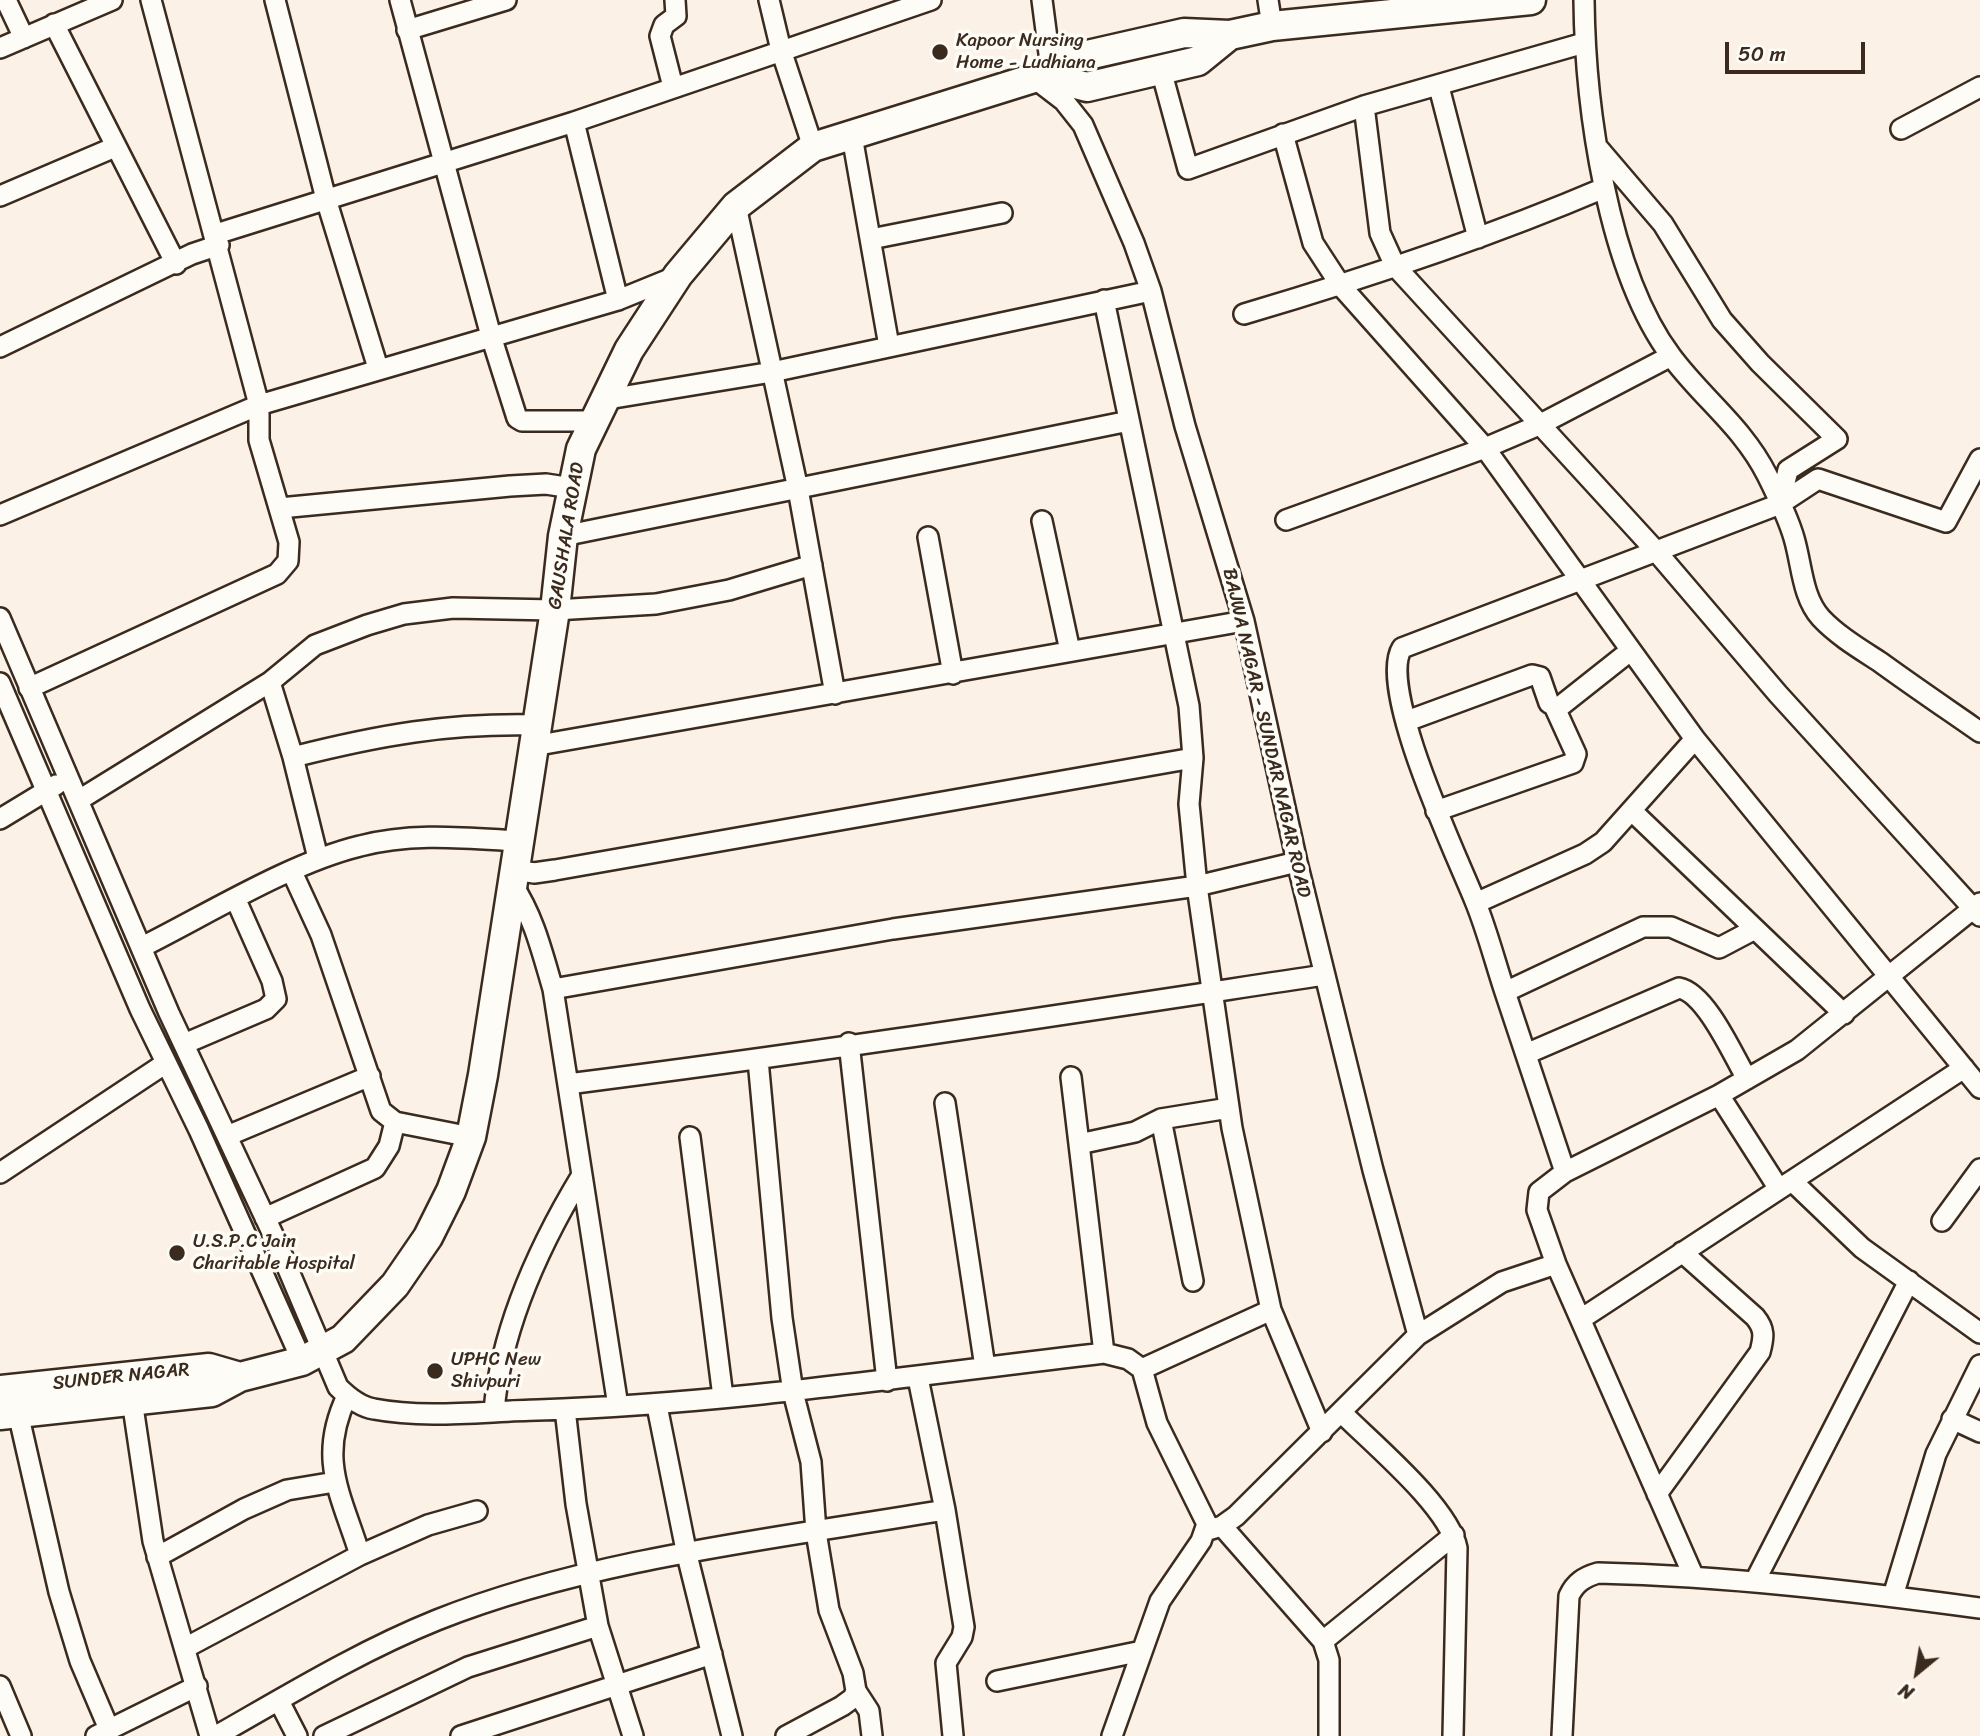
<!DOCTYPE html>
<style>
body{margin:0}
#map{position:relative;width:1980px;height:1736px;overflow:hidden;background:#fbf1e6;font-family:Sriracha,sans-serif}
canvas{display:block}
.north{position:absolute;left:1882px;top:1638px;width:70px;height:70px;-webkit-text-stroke:5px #fdfcf7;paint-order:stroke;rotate:210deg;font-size:19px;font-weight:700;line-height:28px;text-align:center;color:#3b2a1e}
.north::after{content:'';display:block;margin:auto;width:24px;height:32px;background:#3b2a1e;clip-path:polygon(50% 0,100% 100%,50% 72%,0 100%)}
.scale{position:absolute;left:1725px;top:42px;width:140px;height:32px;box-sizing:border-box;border:4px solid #3b2a1e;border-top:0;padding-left:9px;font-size:21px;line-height:24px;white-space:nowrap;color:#3b2a1e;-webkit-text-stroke:5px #fdfcf7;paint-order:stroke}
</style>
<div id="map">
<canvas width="1980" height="1736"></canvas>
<div class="north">N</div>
<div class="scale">50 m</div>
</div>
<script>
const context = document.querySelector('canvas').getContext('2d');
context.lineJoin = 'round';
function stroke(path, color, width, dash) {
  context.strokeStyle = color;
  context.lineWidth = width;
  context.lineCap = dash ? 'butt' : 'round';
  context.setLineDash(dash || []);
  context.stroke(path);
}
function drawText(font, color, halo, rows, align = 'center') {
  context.font = font + ' Sriracha,sans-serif';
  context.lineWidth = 7;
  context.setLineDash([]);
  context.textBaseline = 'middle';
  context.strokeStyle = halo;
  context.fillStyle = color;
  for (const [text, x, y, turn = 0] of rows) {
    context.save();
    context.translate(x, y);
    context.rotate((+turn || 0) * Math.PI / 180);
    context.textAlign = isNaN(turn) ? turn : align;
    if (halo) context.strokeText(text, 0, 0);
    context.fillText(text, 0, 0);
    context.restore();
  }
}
const street = new Path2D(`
 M6,0l18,38
 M151,0l108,405 359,-105 59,-24
 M275,0l51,199 52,169
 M400,0l91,336 26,82 5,3h71
 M769,0l12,50 32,97
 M1042,0l9,69
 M1268,0l4,26
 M1584,0c1,105 23,270 87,356 31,42 72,71 96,119 10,20 21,42 27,63 8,27 8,59 27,80 17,18 39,31 59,44 33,24 67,47 100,70
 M54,24l122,240
 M407,30l99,-30
 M0,48l112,-48
 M1161,70l27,99 176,-63 220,-63
 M1034,78l30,23 19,24 51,118 17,48 34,135 59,195 53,241 76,308 45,165
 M673,87l-13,-51 4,-11 12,-9 -1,-16
 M1439,87l39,151
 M1364,106l16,127 15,33 260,284 123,144 202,222
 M574,122l357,-122
 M1901,129l79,-42
 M1283,134l30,109 28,43 144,162 210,291 285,349
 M852,136l37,210
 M1599,149l64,75 59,96 38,43 77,76 -49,31 -8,34
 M0,196l115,-49
 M736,206l62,283 37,205
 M216,234l358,-112 44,178
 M871,239l131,-26
 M1104,300l85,406 4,52 -4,46 8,82 35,242 39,182 51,122
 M1244,314c122,-36 243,-76 360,-126
 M0,347l192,-93 27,-9
 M602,400l170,-28 379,-81
 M280,508l230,-22 36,-2 26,4
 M0,515l259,-110v35l30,102 -1,19 -11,13 -248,114
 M1286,520l199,-72 54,-23 132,-69
 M1042,521l28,130
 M563,536l566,-115
 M928,537l25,137
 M0,618l169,395 108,230 61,144c9,9 23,20 36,22 53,10 111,2 164,1 190,-6 377,-35 566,-57l24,6 14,10 15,54 50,101 -6,17 -41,60 -48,135
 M270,682l23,75 25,101
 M0,683l140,326 59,121 103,231
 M1407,721l125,-46 8,2 9,26 9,5 72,-57
 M533,746l711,-125
 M293,757c87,-22 154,-34 243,-32
 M79,800l191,-118 45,-37 52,-20 37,-11 49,-6 102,2 101,-6 73,-14 83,-25
 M1436,811l137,-48 3,-9 -21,-46
 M1632,811l212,203
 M0,819l56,-34
 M515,870l19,3 21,-3 638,-112
 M292,872l29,63 60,176 14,11 76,15
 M512,884c22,33 30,68 41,105l65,417
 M1476,903l109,-49 18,-12 92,-103
 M142,947c66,-33 148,-84 218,-101 52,-14 106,-8 159,-5
 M553,989l340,-60 304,-43 100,-24
 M1505,992c-10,-30 -18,-62 -30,-91 -19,-47 -98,-213 -73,-253l378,-144 38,-25 128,43 34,-63
 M849,1043l38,338
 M184,1044l82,-35 10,-10 -4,-18 -36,-81
 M1526,1054l153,-66c27,5 54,67 68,91
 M758,1060l24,258 11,74 18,70 5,70 13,78 24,63 3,18 -3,7 -11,8 -56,30
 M1071,1077l33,276
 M568,1084c252,-32 504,-71 756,-109
 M1719,1095l60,94
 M945,1103l40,264
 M1161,1119l32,162
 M227,1136l143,-60
 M690,1137l33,260
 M1079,1144l56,-12 26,-13 68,-11
 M1565,1172l-60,-180 138,-65h28l48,21 36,-19
 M0,1173l166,-110
 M1792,1181l70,67 118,85
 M265,1218l110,-50 14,-22 6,-24
 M1942,1221l38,-52
 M1581,1319l383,-251
 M1142,1369l129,-59
 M918,1378l27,132 19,117 -2,10 -16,26 7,73
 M132,1400l21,141 57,195
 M657,1406l30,149 45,181
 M565,1409l11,95 22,122 35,110
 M494,1411c7,-83 45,-165 88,-236
 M18,1413l41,179 21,69 29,68
 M1342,1413c32,32 107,94 115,135l-4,188
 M1952,1419l28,13
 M1657,1494l103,-142c4,-15 5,-23 -5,-35l-73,-65
 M1222,1526l101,115 6,19v76
 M1205,1531l17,-5 14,-10 182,-181 84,-53 54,-18
 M360,1555l68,-30 49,-14
 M157,1557l87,-48 43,-19 48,-8
 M1693,1575l-137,-311 -19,-54 2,-18 26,-20 154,-77 78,-45 183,-147
 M1755,1581l154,-300
 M1893,1596l43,-142 44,-89
 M1323,1641l131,-106
 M185,1648l175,-93c-19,-61 -43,-96 -13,-159
 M997,1681l145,-30
 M0,1686l21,50
 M856,1691l13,20 3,25
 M279,1701l18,35
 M96,1736l101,-50
 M216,1736c72,-41 144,-85 221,-116 155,-62 343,-82 508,-110
 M324,1736l144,-69 130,-41
 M461,1736l251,-82
 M1562,1736l7,-140c6,-13 15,-19 29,-23 129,3 255,18 382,35`);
const secondary = new Path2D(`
 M1042,75l45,12 111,-26 32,-26
 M0,1390l209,-22 31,9
 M0,1415l212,-23 28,-15 62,-16 41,-22 52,-54 33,-48 23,-46 20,-54 12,-62 72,-465 8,-74 18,-87 48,-99 49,-75 58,-69 77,-59 221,-69 36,-19 114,-26 46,2 42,-9 259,-26`);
stroke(street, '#3b2a1e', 24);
stroke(secondary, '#3b2a1e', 33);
stroke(street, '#fdfcf7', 19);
stroke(secondary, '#fdfcf7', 28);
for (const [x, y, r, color] of [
 [940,52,9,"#3b2a1e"],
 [177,1253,9,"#3b2a1e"],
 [435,1371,9,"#3b2a1e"]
]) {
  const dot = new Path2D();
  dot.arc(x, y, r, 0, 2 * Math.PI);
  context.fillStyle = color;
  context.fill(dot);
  stroke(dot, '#fdfcf7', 2.5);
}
drawText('19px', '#3b2a1e', '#fdfcf7', [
 ["Kapoor Nursing",956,41],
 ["Home - Ludhiana",956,63],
 ["U.S.P.C Jain",193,1242],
 ["Charitable Hospital",193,1264],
 ["UPHC New",451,1360],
 ["Shivpuri",451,1382]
], 'left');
drawText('19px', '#3b2a1e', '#fdfcf7', [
 ["GAUSHALA ROAD",567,536,-81],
 ["BAJWA NAGAR - SUNDAR NAGAR ROAD",1266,733,77],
 ["SUNDER NAGAR",121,1377,-6]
]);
</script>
